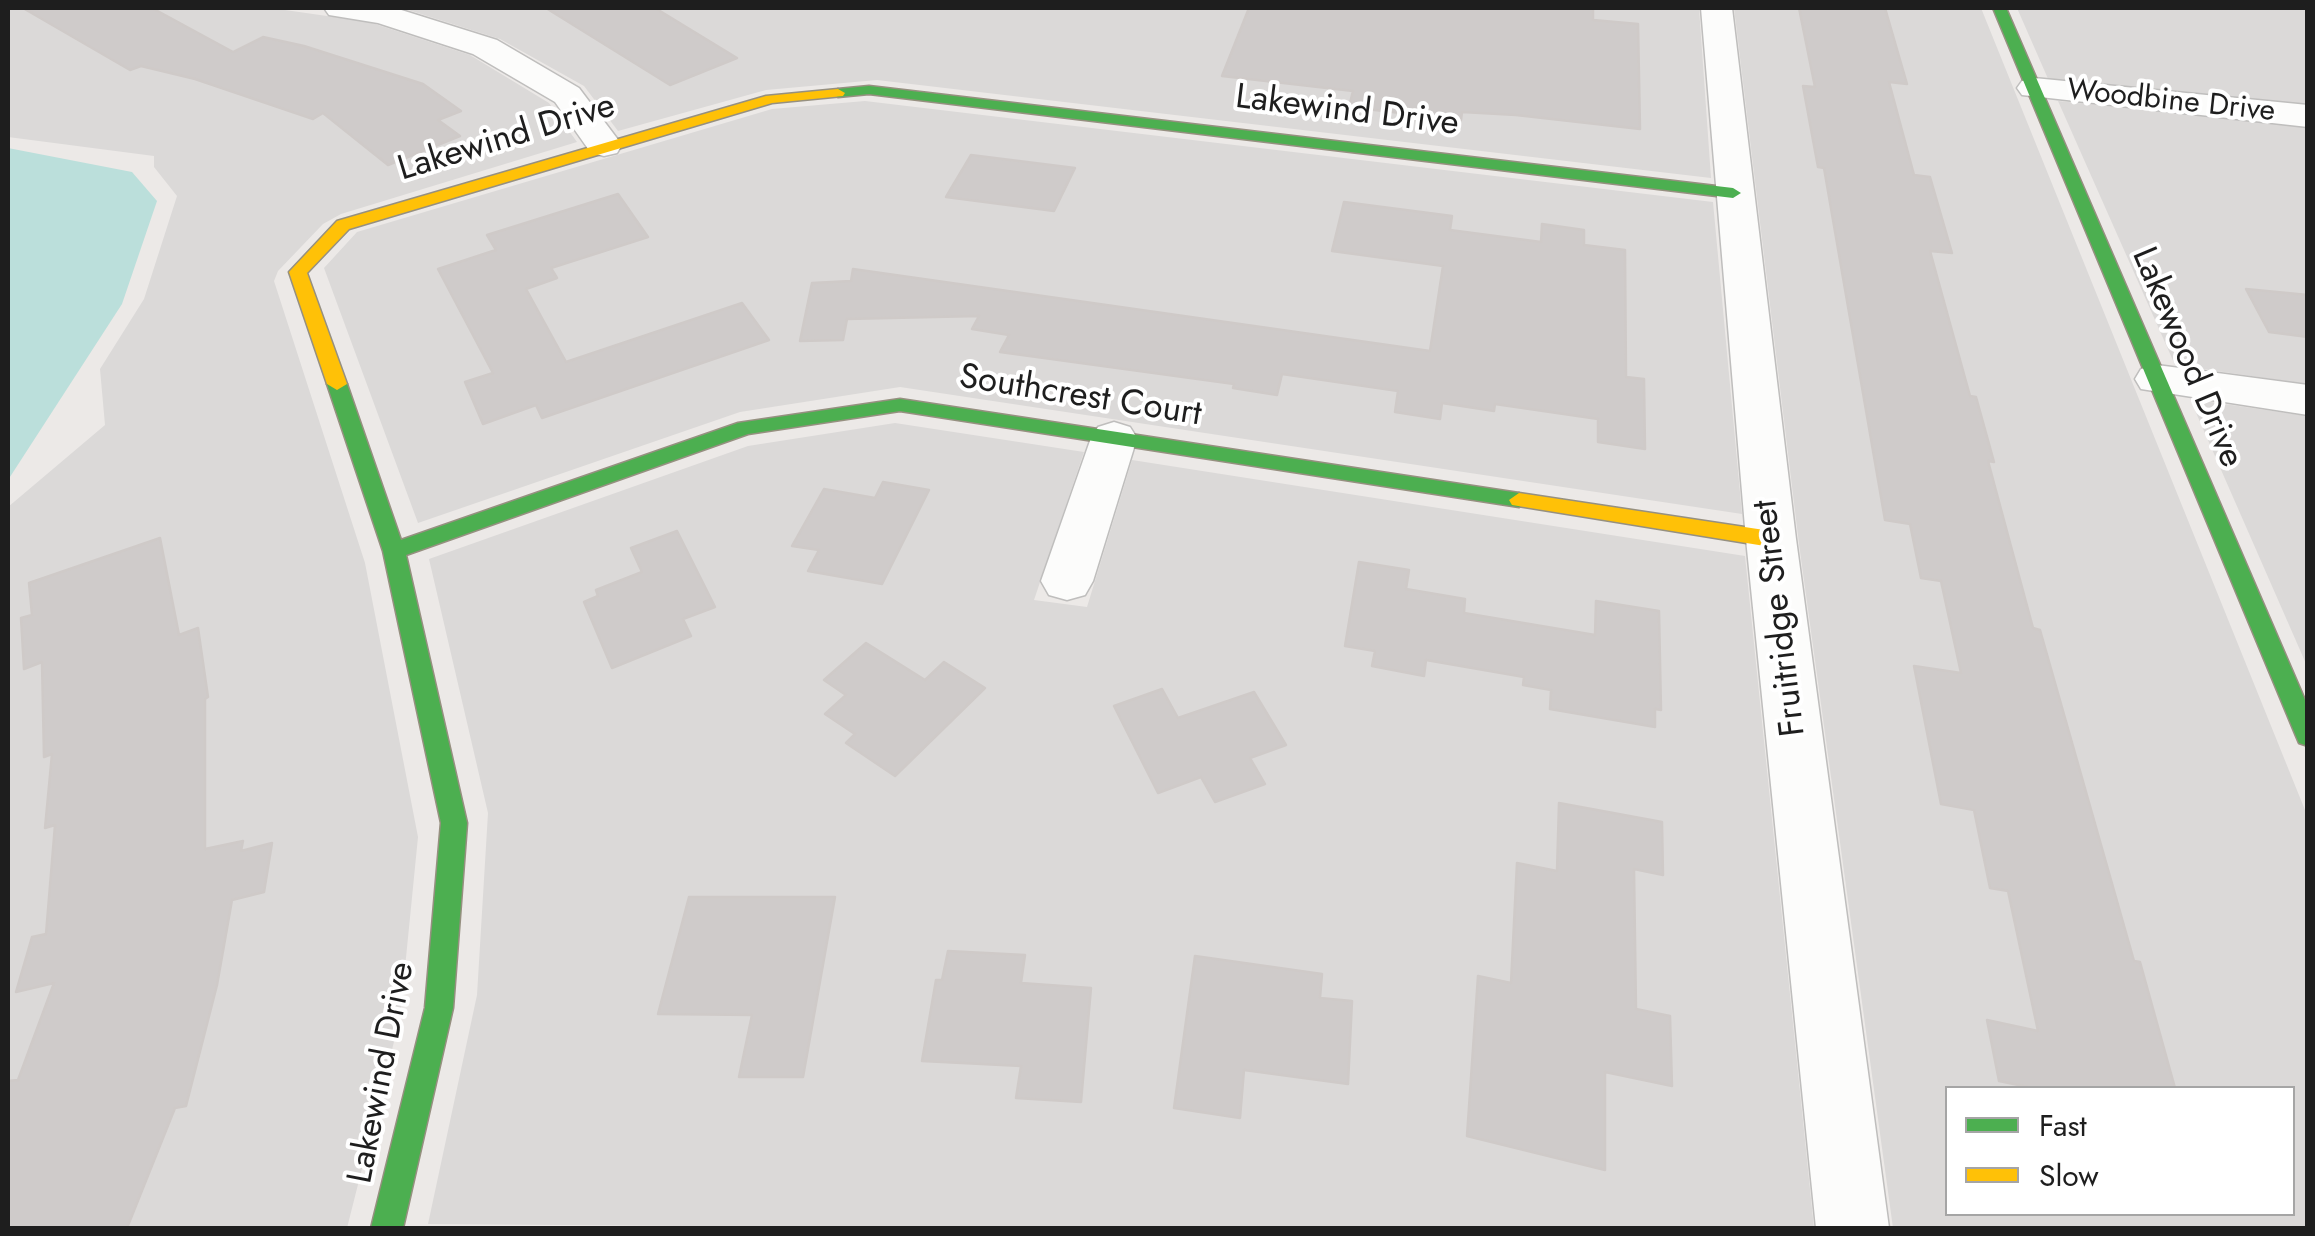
<!DOCTYPE html>
<style>
body{margin:0}
#map{position:relative;width:2315px;height:1236px;overflow:hidden;background:#ece9e7;font-family:Jost,sans-serif}
canvas{display:block}
.frame{position:absolute;inset:0;border:10px solid #1e1e1e;pointer-events:none}
.legend{position:absolute;left:1945px;top:1086px;width:350px;height:130px;box-sizing:border-box;background:#fff;border:2px solid #a5a5a5;margin:0;padding:12px 18px;list-style:none;font-size:30px;color:#1e1e1e}
.legend li{display:flex;align-items:center;gap:20px;height:50px}
.legend b{width:50px;border:2px solid #a5a5a5}
</style>
<div id="map">
<canvas width="2315" height="1236"></canvas>
<div class="frame"></div>
<ul class="legend">
<li><b style="height:12px;background:#4caf50"></b>Fast</li>
<li><b style="height:12px;background:#ffc107"></b>Slow</li>
</ul>
</div>
<script>
const context = document.querySelector('canvas').getContext('2d');
context.lineJoin = 'round';
function fill(path, color) {
  context.fillStyle = color;
  context.fill(path, 'evenodd');
}
function stroke(path, color, width, dash) {
  context.strokeStyle = color;
  context.lineWidth = width;
  context.lineCap = dash ? 'butt' : 'round';
  context.setLineDash(dash || []);
  context.stroke(path);
}
function drawText(font, color, halo, rows, align = 'center') {
  context.font = font + ' Jost,sans-serif';
  context.lineWidth = 8;
  context.setLineDash([]);
  context.textBaseline = 'middle';
  context.strokeStyle = halo;
  context.fillStyle = color;
  for (const [text, x, y, turn = 0] of rows) {
    context.save();
    context.translate(x, y);
    context.rotate((+turn || 0) * Math.PI / 180);
    context.textAlign = isNaN(turn) ? turn : align;
    if (halo) context.strokeText(text, 0, 0);
    context.fillText(text, 0, 0);
    context.restore();
  }
}
fill(new Path2D(`
 M8,8h263l98,14 101,33 79,48 28,39 -236,72 -18,10 -45,47 -4,10 91,282 53,274 -18,181 -53,210h-339v-721l97,-82 -5,-56 44,-70 33,-103 -23,-29v-11l-146,-19z
 M402,8h1297l12,170 -834,-98 -111,10 -148,41 -34,-45 -84,-47z
 M1734,8h247l326,807v413h-414l-94,-684zM1948,1088h344v126h-344z
 M2017,8h290v98l-258,-25z
 M865,101l848,101 29,312 -842,-127 -160,25 -322,111 -94,-255 33,-36 415,-123z
 M2058,101l249,25v258l-132,-19z
 M2190,399l117,17v250z
 M895,423l189,29 -50,148 53,7 45,-147 613,96 69,672h-868l-518,-4 49,-229 11,-182 -59,-254 319,-113z`), '#dbd9d8');
fill(new Path2D(`
 M8,148l124,24 25,29 -35,103 -114,176z`), '#bbdfdb');
const building = new Path2D(`
 M23,8h129l81,44 30,-15 41,9 119,38 38,27 -23,9 22,16 -72,29 -65,-52 -10,6 -118,-40 -54,-13 -11,4z
 M546,8h109l82,50 -67,27z
 M1249,8h344v12l45,4 2,105 -124,-14 -54,-3 -1,8 -112,-13 4,-16 -131,-15z
 M1799,8h86l22,76 -18,-2 25,93 16,2 22,76 -22,-2 40,145 6,1 18,65 -6,-1 45,167 7,2 94,331 6,1 35,126h-142l-34,-7 -12,-61 51,11 -30,-140 -18,-3 -16,-78 -33,-6 -27,-138 47,7 -20,-92 -20,-3 -11,-54 -25,-4 -61,-352 -6,-1 -15,-81 12,1z
 M971,155l104,13 -21,43 -108,-14z
 M618,194l30,43 -97,31 6,10 -31,11 40,73 176,-59 27,37 -227,78 -6,-13 -53,19 -18,-42 28,-9 -55,-104 58,-19 -9,-15z
 M1344,202l108,14 -2,14 91,12 1,-18 42,6v15l41,5 1,127 18,2 1,70 -47,-7v-23l-103,-15 -1,7 -52,-8 -2,16 -45,-7 3,-21 -116,-17 -5,21 -44,-7 1,-4 -234,-32 9,-17 -37,-6 7,-13 -132,3 -4,21 -43,1 12,-58 39,-2 2,-12 577,82 13,-85 -111,-15z
 M2246,289l62,6v42l-39,-5z
 M883,482l46,8 -47,94 -74,-13 11,-21 -27,-4 32,-57 51,9z
 M677,531l38,76 -32,12 8,17 -79,32 -28,-66 14,-6 -2,-6 46,-18 -11,-24z
 M160,538l19,97 19,-7 10,69 -3,2v150l38,-8 -2,10 31,-8 -8,49 -32,8 -15,85 -31,121 -11,2 -48,120h-119v-147l10,-1 36,-97 -38,9 16,-55 14,-3 9,-109 -10,3 7,-74 -8,3 -2,-95 -18,7 -3,-51 11,-3 -3,-32z
 M1359,562l50,8 -3,19 59,10 -1,14 131,22 1,-34 63,10 2,99 -6,-1v18l-105,-18 1,-19 -28,-5 1,-8 -98,-17 -2,16 -52,-10 3,-15 -30,-5z
 M866,643l59,37 19,-18 41,26 -90,88 -49,-33 9,-9 -30,-20 21,-19 -22,-15z
 M1162,689l16,29 76,-26 32,53 -36,13 15,26 -50,18 -14,-25 -43,16 -44,-87z
 M1559,803l103,19 1,53 -29,-6 2,140 34,7 2,70 -67,-14v98l-138,-34 11,-160 33,7 6,-120 40,8z
 M689,897h146l-32,180h-64l13,-62 -94,-1z
 M948,951l77,4 -4,28 70,5 -10,114 -65,-4 5,-32 -99,-5 14,-81h6z
 M1195,956l127,18 -2,24 32,3 -4,83 -104,-14 -4,48 -66,-10z`);
fill(building, '#cfcbca');
stroke(building, '#cfcac8', 2.5);
const street = new Path2D(`
 M324,8h71l102,32 82,48 43,57 -5,8 -13,3 -13,-3 -36,-51 -82,-48 -95,-31 -49,-8z
 M1701,8h31l64,531 93,689h-73l-70,-689z
 M2034,78l274,27v22l-286,-32 -5,-7 5,-7z
 M2157,365l151,20v30l-167,-26 -6,-10 6,-10z
 M1114,422l16,5 7,11 -44,143 -8,14 -18,5 -18,-5 -8,-14 50,-143 7,-11z`);
const fast = new Path2D(`
 M1993,8h13l302,699v39l-9,-3 -3,-7z
 M869,86l864,102 8,5 -8,5 -864,-104 -31,3 -7,-4 7,-4z
 M337,378l10,6 54,156 337,-117 162,-24 619,94 10,7 -10,7 -619,-96 -152,23 -342,121 61,268 -14,185 -50,220h-32l54,-220 16,-185 -58,-272 -56,-167z`);
const slow = new Path2D(`
 M838,89l7,4 -2,3 -71,7 -423,126 -42,44 40,111 -10,6 -10,-6 -38,-112 48,-51 429,-125z
 M1519,493l252,38 11,8 -11,8 -259,-42 -3,-5z`);
stroke(street, '#bfbebd', 3);
stroke(fast, '#969080', 3);
stroke(slow, '#969080', 3);
fill(street, '#fcfcfb');
fill(fast, '#4caf50');
fill(slow, '#ffc107');
drawText('30px', '#1e1e1e', '#fff', [
 ["Woodbine Drive",2171,102,6]
]);
drawText('35px', '#1e1e1e', '#fff', [
 ["Lakewind Drive",1347,112,7],
 ["Lakewind Drive",507,139,-17],
 ["Lakewood Drive",2186,358,67],
 ["Southcrest Court",1080,397,9],
 ["Fruitridge Street",1781,618,-97],
 ["Lakewind Drive",383,1073,-79]
]);
</script>
